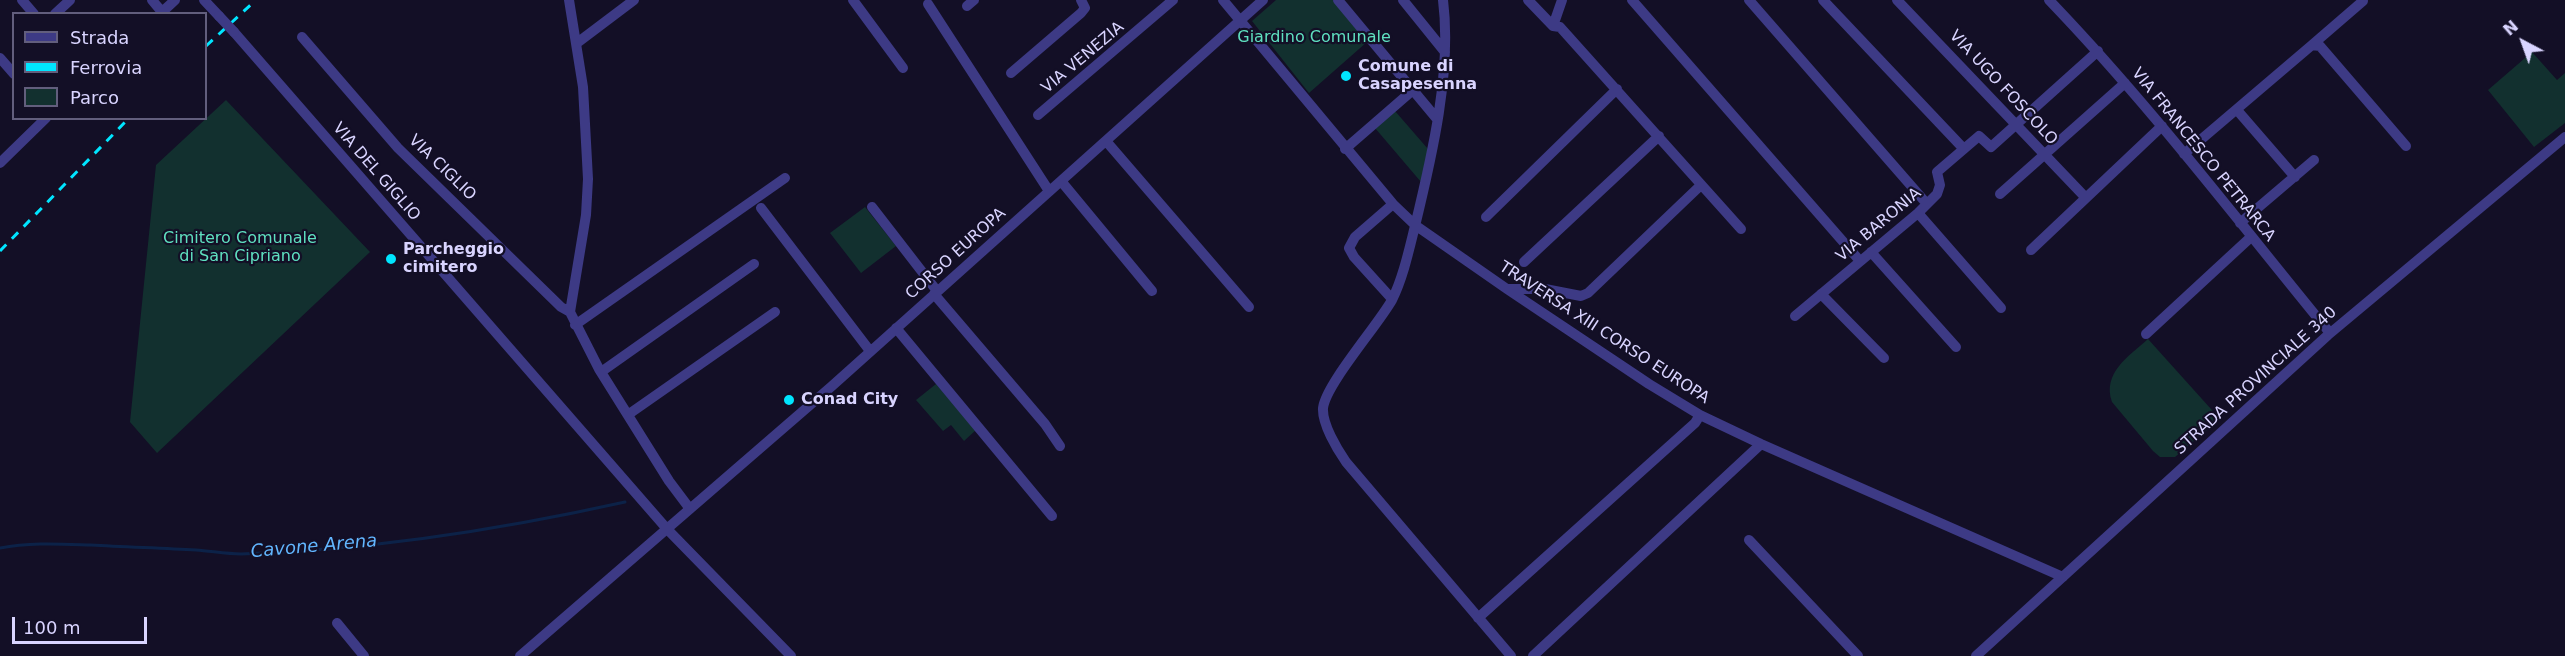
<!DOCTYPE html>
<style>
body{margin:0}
#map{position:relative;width:2565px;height:656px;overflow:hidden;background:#130f26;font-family:"DejaVu Sans",sans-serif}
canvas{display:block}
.legend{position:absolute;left:12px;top:12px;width:195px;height:108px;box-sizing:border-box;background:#130f26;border:2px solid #625e7d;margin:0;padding:8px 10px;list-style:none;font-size:18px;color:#d9d4ff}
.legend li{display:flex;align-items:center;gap:12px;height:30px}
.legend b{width:30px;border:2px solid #625e7d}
.north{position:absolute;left:2493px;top:12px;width:60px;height:60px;-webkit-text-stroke:4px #130f26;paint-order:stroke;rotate:319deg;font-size:16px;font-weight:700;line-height:24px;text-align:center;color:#d9d4ff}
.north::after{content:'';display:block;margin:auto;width:21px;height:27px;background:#d9d4ff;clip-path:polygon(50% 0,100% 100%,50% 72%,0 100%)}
.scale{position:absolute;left:12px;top:617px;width:135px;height:27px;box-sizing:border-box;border:3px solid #d9d4ff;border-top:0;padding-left:8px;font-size:18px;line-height:21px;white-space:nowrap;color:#d9d4ff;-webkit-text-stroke:4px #130f26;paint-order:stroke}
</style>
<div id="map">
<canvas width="2565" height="656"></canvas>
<ul class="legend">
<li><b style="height:8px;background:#3d3a85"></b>Strada</li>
<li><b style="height:8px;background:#00e5ff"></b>Ferrovia</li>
<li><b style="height:16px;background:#12302f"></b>Parco</li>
</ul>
<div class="north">N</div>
<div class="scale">100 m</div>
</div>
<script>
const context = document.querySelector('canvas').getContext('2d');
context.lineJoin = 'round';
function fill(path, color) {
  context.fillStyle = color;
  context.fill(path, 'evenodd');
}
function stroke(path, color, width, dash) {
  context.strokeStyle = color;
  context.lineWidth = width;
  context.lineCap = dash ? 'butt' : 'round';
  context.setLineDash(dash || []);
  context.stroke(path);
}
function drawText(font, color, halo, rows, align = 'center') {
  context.font = font + ' "DejaVu Sans",sans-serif';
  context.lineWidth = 4.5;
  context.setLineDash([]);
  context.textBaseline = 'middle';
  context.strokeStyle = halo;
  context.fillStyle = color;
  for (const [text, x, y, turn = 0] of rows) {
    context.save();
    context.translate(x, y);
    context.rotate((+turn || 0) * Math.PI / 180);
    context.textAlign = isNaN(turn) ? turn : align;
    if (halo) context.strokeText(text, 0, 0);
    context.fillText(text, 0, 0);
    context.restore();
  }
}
fill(new Path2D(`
 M1276,0h57l34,42 -58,51 -57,-72z
 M2532,52l25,28 8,-7v50l-31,24 -46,-57z
 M226,100l144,152 -213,201 -27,-31 26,-257z
 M1395,111l33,38 -7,33 -46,-54z
 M865,207l31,39 -35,27 -31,-40z
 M2148,339l72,80 -45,38h-15l-7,-6 -41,-49c-10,-29 17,-46 36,-63z
 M936,384l40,46 -12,11 -13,-16 -8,6 -27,-31z`), '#12302f');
stroke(new Path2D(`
 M0,548c30,-6 61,-4 91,-3 35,2 70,3 105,5 15,1 30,4 45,4 129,-4 258,-24 384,-52`), '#0c2248', 3);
stroke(new Path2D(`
 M22,0l12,14
 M152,0l10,12
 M204,0l15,16
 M569,0l14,87 5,92 -2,36 -16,97 29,57 70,112 21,28
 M853,0l50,68
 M1223,0l170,204 22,21 92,64 142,95 51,31 61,29 302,133
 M1338,0l99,119
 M1403,0l42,52
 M1443,0c9,71 -11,156 -28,226 -6,24 -12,52 -23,74 -14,25 -66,84 -69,108 -1,16 14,41 23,54l165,194
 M1528,0l25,26 7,1 181,202
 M1632,0l228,261
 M1749,0l178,204
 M1823,0l140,148
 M1897,0l189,198
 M2049,0c101,105 189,221 281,333
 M928,4l121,187
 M967,6l7,-6
 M55,14l15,-14
 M160,14l15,-14
 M1553,26l9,-26
 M234,32l433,497 124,127
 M302,37l96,111 163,159 9,5
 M577,43l57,-43
 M2312,45l51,-44
 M0,58l14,16
 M1011,73l70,-60 4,-5 -4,-8
 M2237,110l58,67
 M1038,115l135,-115
 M1106,141l143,166
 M1345,149l68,-59
 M2184,154l128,-109 8,1 86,100
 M0,163l46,-45
 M1061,181l91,110
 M2000,194l125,-111
 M872,207l65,84
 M761,208l109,143
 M1918,213l83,95
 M1486,217l131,-128
 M2240,223l74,-63
 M2031,250l131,-124
 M1871,252l85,95
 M1524,262l135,-126
 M1507,289h38l36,7 7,-3 113,-108
 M934,294l111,130 15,22
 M1821,294l63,64
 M1392,299l-38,-42 -5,-9 6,-11 38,-33
 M1795,316l123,-103 19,-19 3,-9 -3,-13 42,-36 12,11 107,-96
 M575,325l210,-147
 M896,328l156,188
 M2146,334l105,-97
 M601,372l153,-108
 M629,414l146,-102
 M1749,540l109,116
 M1478,618l217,-195 5,-8
 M337,623l27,33
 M520,656l312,-270 431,-386
 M1533,656l228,-212
 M1976,656l352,-321 237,-198`), '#3d3a85', 10);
stroke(new Path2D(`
 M206,46l50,-46
 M0,251l129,-133`), '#00e5ff', 3, [9, 8]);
stroke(new Path2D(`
 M219,16l15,16`), '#3d3a85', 10);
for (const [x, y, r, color] of [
 [1346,76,6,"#00e5ff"],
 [391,259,6,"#00e5ff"],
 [789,400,6,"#00e5ff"]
]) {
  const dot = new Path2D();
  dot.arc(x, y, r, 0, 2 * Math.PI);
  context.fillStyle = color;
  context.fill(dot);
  stroke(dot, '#130f26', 2);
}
drawText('16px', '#5fe0c0', '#130f26', [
 ["Giardino Comunale",1314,38],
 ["Cimitero Comunale",240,239],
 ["di San Cipriano",240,257]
]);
drawText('16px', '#d9d4ff', '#130f26', [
 ["VIA VENEZIA",1083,58,-40],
 ["VIA UGO FOSCOLO",2003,88,47],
 ["VIA FRANCESCO PETRARCA",2203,155,51],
 ["VIA CIGLIO",442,168,44],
 ["VIA DEL GIGLIO",376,172,49],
 ["VIA BARONIA",1879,225,-40],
 ["CORSO EUROPA",956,254,-42],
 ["TRAVERSA XIII CORSO EUROPA",1604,333,33],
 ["STRADA PROVINCIALE 340",2256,381,-42]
]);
drawText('bold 16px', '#d9d4ff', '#130f26', [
 ["Comune di",1358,67],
 ["Casapesenna",1358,85],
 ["Parcheggio",403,250],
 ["cimitero",403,268],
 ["Conad City",801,400]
], 'left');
drawText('italic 18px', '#62b6ff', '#130f26', [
 ["Cavone Arena",314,547,-5]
]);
</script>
